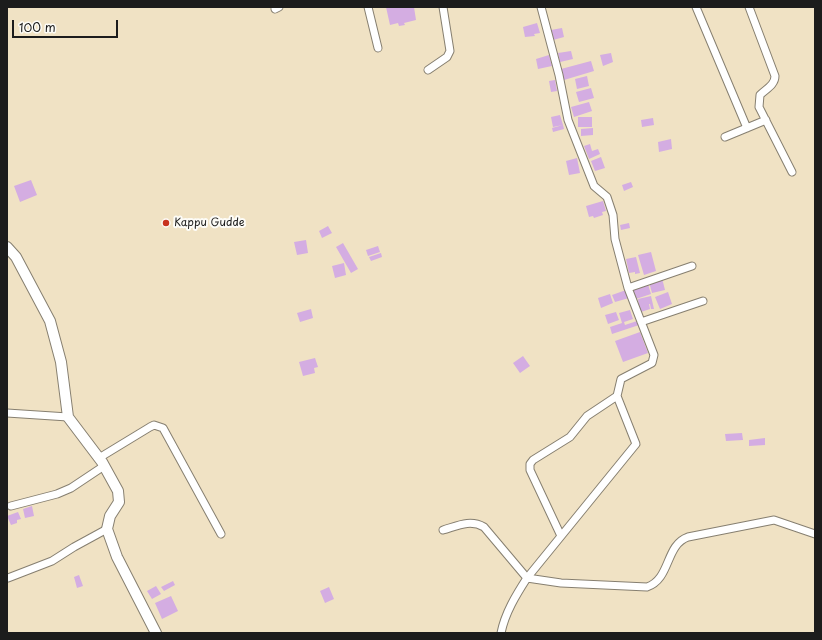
<!DOCTYPE html>
<style>
body{margin:0}
#map{position:relative;width:822px;height:640px;overflow:hidden;background:#f0e2c4;font-family:"Playpen Sans",sans-serif}
canvas{display:block}
.frame{position:absolute;inset:0;border:8px solid #1c1c1c;pointer-events:none}
.scale{position:absolute;left:12px;top:20px;width:106px;height:18px;box-sizing:border-box;border:2px solid #1c1c1c;border-top:0;padding-left:5px;font-size:12px;line-height:14px;white-space:nowrap;color:#1c1c1c;-webkit-text-stroke:3px #fdfcf7;paint-order:stroke}
</style>
<div id="map">
<canvas width="822" height="640"></canvas>
<div class="frame"></div>
<div class="scale">100 m</div>
</div>
<script>
const context = document.querySelector('canvas').getContext('2d');
context.lineJoin = 'round';
function fill(path, color) {
  context.fillStyle = color;
  context.fill(path, 'evenodd');
}
function stroke(path, color, width, dash) {
  context.strokeStyle = color;
  context.lineWidth = width;
  context.lineCap = dash ? 'butt' : 'round';
  context.setLineDash(dash || []);
  context.stroke(path);
}
function drawText(font, color, halo, rows, align = 'center') {
  context.font = font + ' "Playpen Sans",sans-serif';
  context.lineWidth = 4;
  context.setLineDash([]);
  context.textBaseline = 'middle';
  context.strokeStyle = halo;
  context.fillStyle = color;
  for (const [text, x, y, turn = 0] of rows) {
    context.save();
    context.translate(x, y);
    context.rotate((+turn || 0) * Math.PI / 180);
    context.textAlign = isNaN(turn) ? turn : align;
    if (halo) context.strokeText(text, 0, 0);
    context.fillText(text, 0, 0);
    context.restore();
  }
}
fill(new Path2D(`
 M386,7h28l2,13 -12,3 1,2 -6,1 -1,-3 -8,2z
 M537,23l3,10 -6,1 1,2 -10,1 -2,-10z
 M562,28l2,9 -11,3 -2,-10z
 M571,51l2,8 -13,3 -2,-9z
 M611,53l2,9 -10,4 -3,-11z
 M549,55l3,11 -14,3 -2,-10z
 M591,61l3,10 -30,9 -3,-11z
 M587,76l2,10 -12,3 -2,-10z
 M555,80l2,11 -6,1 -2,-11z
 M591,88l3,10 -15,4 -3,-10z
 M589,102l3,9 -18,6 -3,-10z
 M560,115l3,10 -10,2 -2,-10z
 M578,117h14v10h-14z
 M653,118l1,7 -12,2 -1,-7z
 M563,125l1,4 -11,3 -1,-4z
 M593,128v7l-12,1v-7z
 M671,139l1,10 -13,3 -1,-10z
 M590,144l2,7 6,-2 2,5 -11,5 -5,-13z
 M601,157l4,11 -10,3 -4,-10z
 M577,158l3,15 -11,2 -3,-14z
 M31,180l6,15 -17,7 -6,-16z
 M631,182l2,5 -9,4 -2,-6z
 M603,201l3,10 -4,1 1,3 -9,3 -1,-2 -4,1 -3,-11z
 M629,223l1,5 -9,2 -1,-5z
 M328,226l4,7 -10,5 -3,-7z
 M306,240l2,13 -11,2 -3,-13z
 M343,243l15,26 -7,4 -15,-26z
 M378,246l2,6 -12,4 -2,-6z
 M651,252l5,19 -12,4 -6,-20z
 M381,253l1,4 -11,4 -2,-4z
 M636,257l4,16 -5,1v-2l-6,1 -3,-14z
 M344,263l2,12 -11,3 -3,-12z
 M662,278l3,12 -13,3 -3,-11z
 M647,281l4,13 -15,5 -4,-12z
 M626,290l3,8 -14,4 -3,-7z
 M668,292l4,12 -12,5 -5,-12z
 M610,294l3,9 -12,5 -3,-10z
 M651,296l3,13h-3l-1,-5h-1l1,5 -9,3 -2,-4 -1,-9z
 M311,309l2,9 -13,4 -3,-9z
 M630,310l3,9 -9,3 1,3 12,-4 2,4 -27,9 -2,-7 12,-4 -3,-10z
 M616,312l3,8 -11,4 -3,-9z
 M640,332l8,21 -25,9 -8,-21z
 M523,356l7,10 -10,7 -7,-10z
 M315,358l3,9 -4,1 1,5 -12,3 -4,-14z
 M742,433l1,7 -17,1 -1,-7z
 M765,438v7l-16,1v-6z
 M32,506l2,10 -9,2 -2,-9z
 M18,512l3,7 -4,1v3l-6,2 -4,-9z
 M79,575l4,11 -6,2 -3,-11z
 M173,581l2,4 -11,6 -3,-4z
 M156,586l5,8 -9,5 -5,-8z
 M329,587l5,12 -9,4 -5,-12z
 M171,596l7,15 -16,8 -7,-16z`), '#d4ade2');
const street = new Path2D(`
 M368,7l10,41
 M696,7l51,121
 M749,7l26,69c0,9 -9,13 -15,19l-1,12 33,65
 M275,9l4,-2
 M428,70l19,-13 3,-6 -7,-44
 M725,137l41,-17
 M628,288l64,-22
 M641,322l62,-21
 M7,413l61,4
 M99,458l51,-31 4,-2 9,3 58,106
 M11,506l46,-12 14,-6 33,-22
 M443,530c14,-4 27,-11 41,-3l43,51 34,5 86,4c24,-8 18,-42 41,-50l86,-17 41,14
 M561,536l-31,-66v-6l3,-4 37,-23 17,-21 30,-20
 M8,578l44,-17 22,-14 33,-18
 M501,633c4,-20 15,-38 26,-55l109,-134 -19,-48 4,-17 31,-16 2,-8 -26,-67 -13,-49 -2,-24 -6,-18 -13,-11 -26,-66 -9,-45 -18,-68`);
const secondary = new Path2D(`
 M7,247l9,10 34,64 11,41 7,55 34,45 16,29 1,11 -9,14 -3,13 10,28 39,76`);
stroke(street, '#867f70', 9);
stroke(secondary, '#867f70', 12);
stroke(street, '#fff', 7);
stroke(secondary, '#fff', 10);
for (const [x, y, r, color] of [
 [166,223,4,"#c8321e"]
]) {
  const dot = new Path2D();
  dot.arc(x, y, r, 0, 2 * Math.PI);
  context.fillStyle = color;
  context.fill(dot);
  stroke(dot, '#fdfcf7', 1.5);
}
drawText('11px', '#1c1c1c', '#fdfcf7', [
 ["Kappu Gudde",174,223]
], 'left');
</script>
